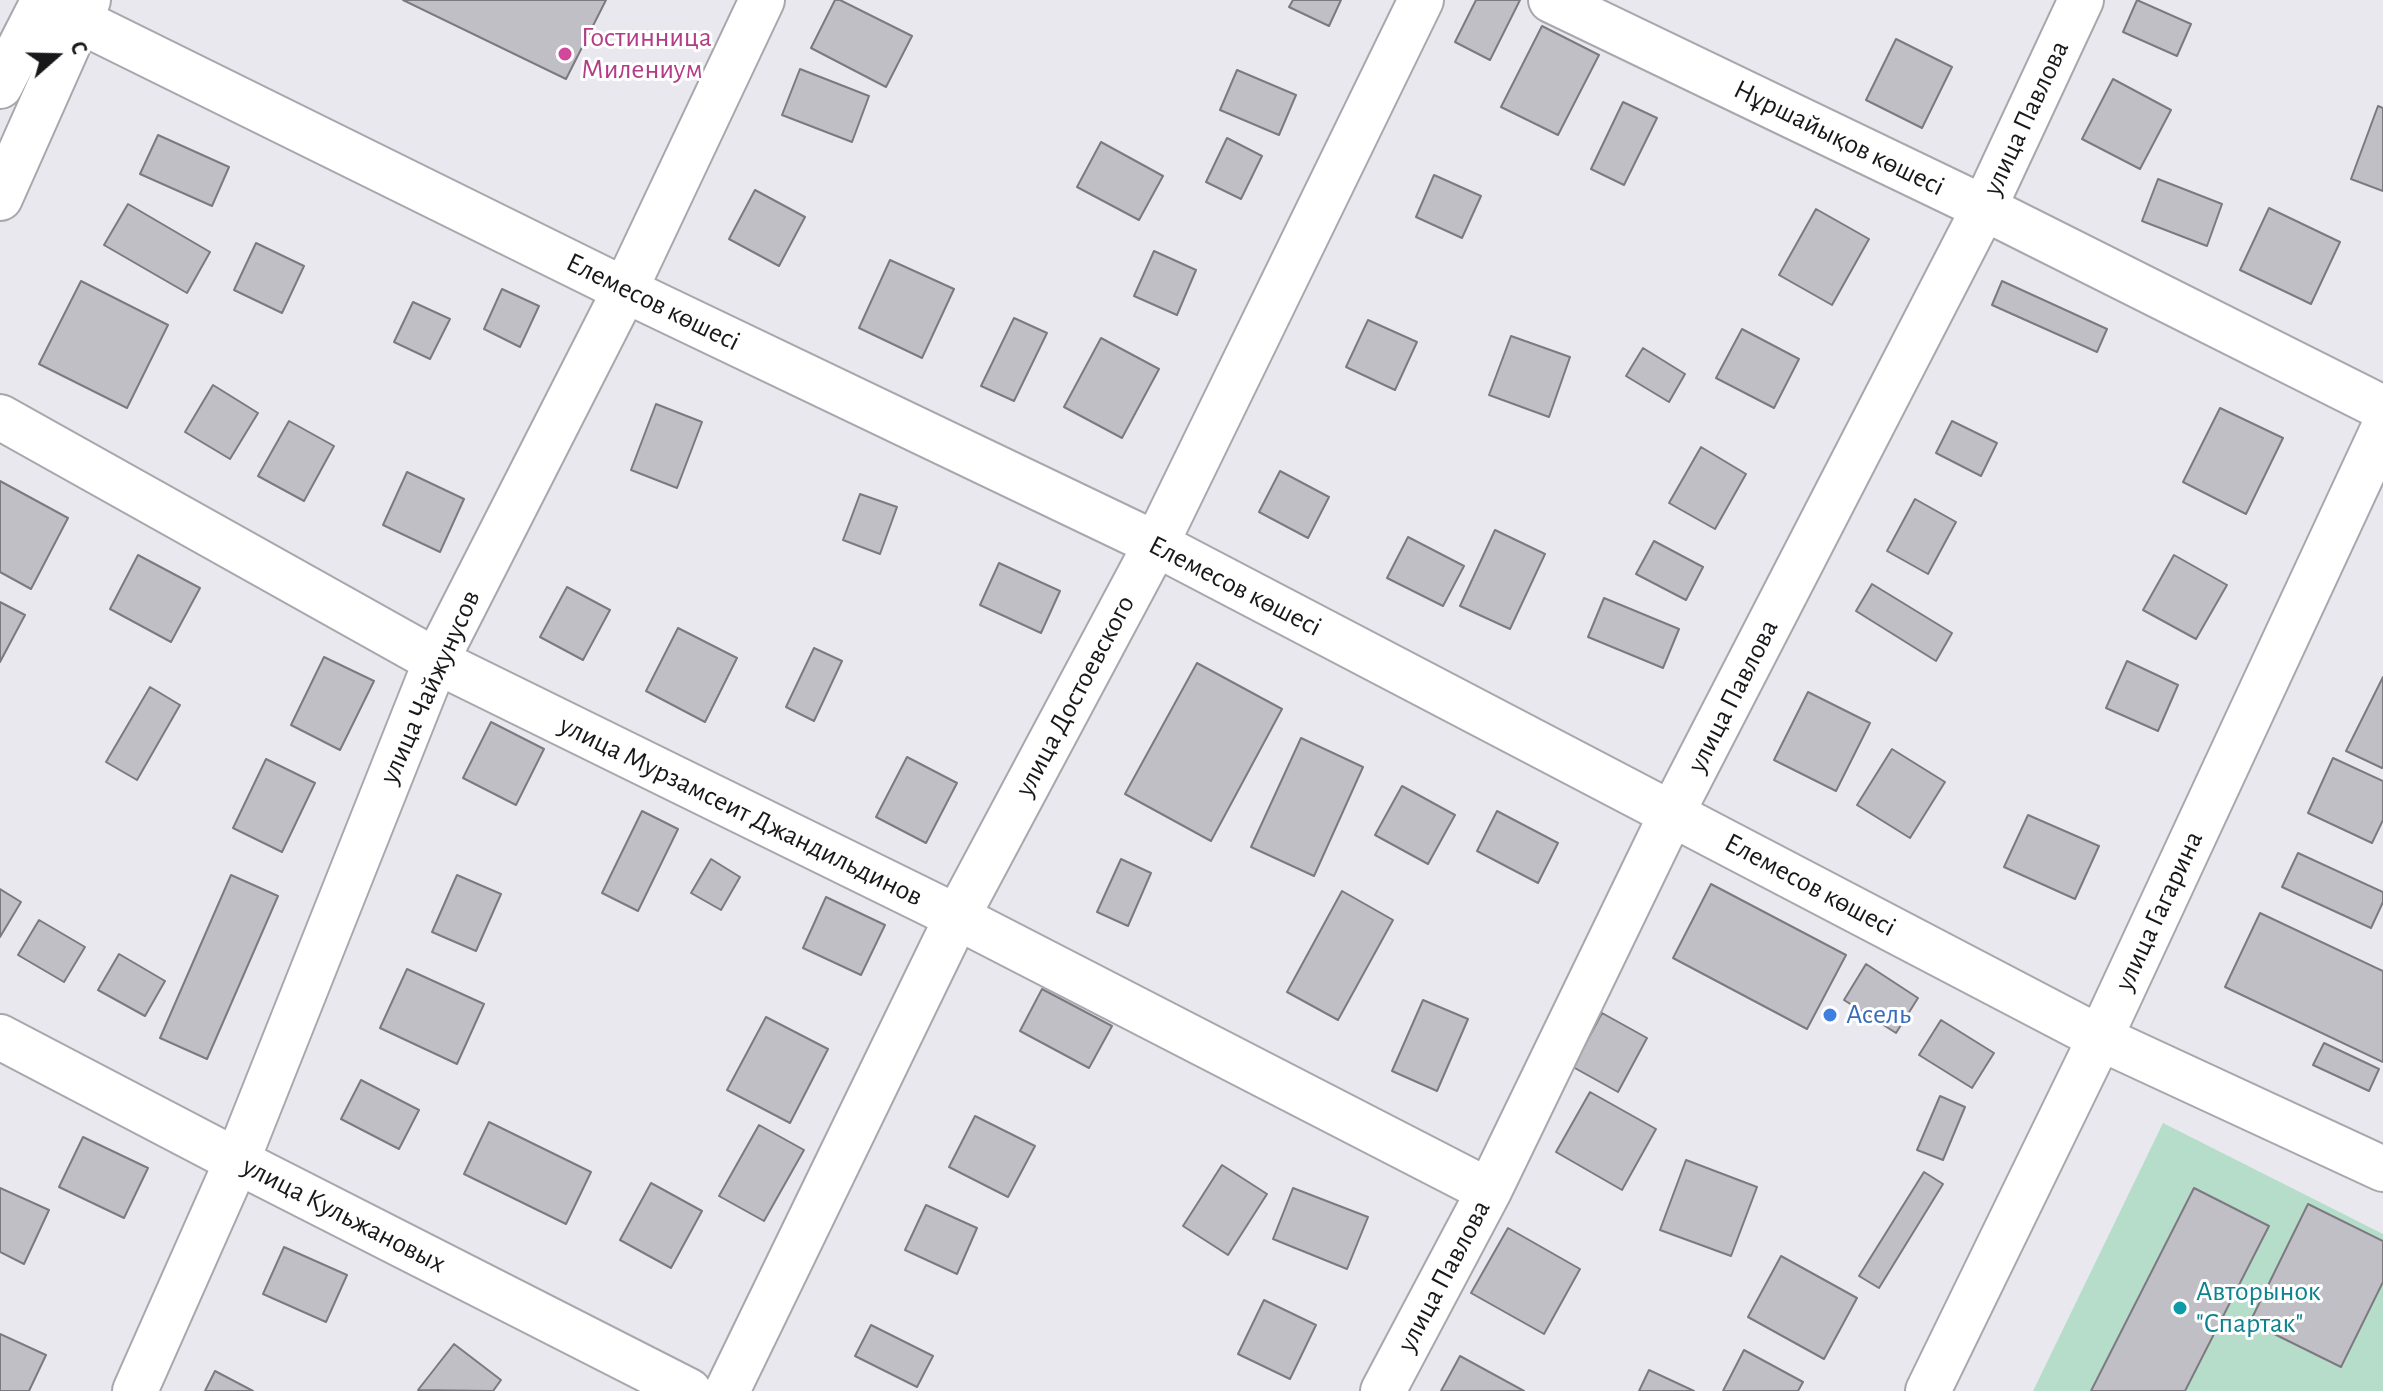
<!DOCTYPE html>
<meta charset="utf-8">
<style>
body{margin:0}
#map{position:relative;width:2383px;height:1391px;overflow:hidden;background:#eae8ef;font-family:"Alegreya Sans",sans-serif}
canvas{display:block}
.north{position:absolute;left:16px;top:16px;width:80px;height:80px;-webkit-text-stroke:6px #fff;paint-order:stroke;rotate:70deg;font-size:22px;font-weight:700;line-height:32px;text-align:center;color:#18171a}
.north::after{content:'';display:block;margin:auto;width:28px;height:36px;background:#18171a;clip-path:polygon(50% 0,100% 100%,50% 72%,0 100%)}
</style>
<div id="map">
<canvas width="2383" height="1391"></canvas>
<div class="north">С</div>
</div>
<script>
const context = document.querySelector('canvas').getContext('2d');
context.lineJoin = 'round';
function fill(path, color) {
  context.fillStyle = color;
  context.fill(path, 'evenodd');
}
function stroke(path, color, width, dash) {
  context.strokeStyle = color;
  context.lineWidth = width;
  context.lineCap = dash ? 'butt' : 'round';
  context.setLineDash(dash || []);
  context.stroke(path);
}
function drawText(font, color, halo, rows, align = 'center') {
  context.font = font + ' "Alegreya Sans",sans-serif';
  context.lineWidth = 6;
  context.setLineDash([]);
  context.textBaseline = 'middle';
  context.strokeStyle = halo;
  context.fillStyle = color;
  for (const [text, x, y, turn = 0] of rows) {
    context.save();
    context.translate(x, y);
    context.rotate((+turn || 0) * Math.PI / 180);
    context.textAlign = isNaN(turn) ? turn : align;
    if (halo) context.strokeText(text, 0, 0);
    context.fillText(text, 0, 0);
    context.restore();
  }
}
fill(new Path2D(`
 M2163,1123l220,111v157h-350z`), '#b6ddc9');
const building = new Path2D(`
 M403,0h203l-40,79z
 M835,0h5l72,36 -26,51 -75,-39z
 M1293,0h48l-12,26 -40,-19z
 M1476,0h44l-30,60 -35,-18z
 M2137,0l54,24 -14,32 -54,-24z
 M1542,26l57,29 -41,80 -57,-28z
 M1896,39l56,28 -30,61 -56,-28z
 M800,69l69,27 -17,46 -70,-27z
 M1237,70l59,25 -17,40 -59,-25z
 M2113,79l58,31 -31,59 -58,-30z
 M1623,102l34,16 -33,67 -33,-16z
 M2378,106l5,2v83l-32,-12z
 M158,135l71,32 -17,39 -72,-32z
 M1227,138l35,18 -21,43 -35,-17z
 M1101,142l62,34 -24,44 -62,-33z
 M1434,175l47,21 -19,42 -46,-21z
 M2158,179l64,25 -15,42 -65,-25z
 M755,190l50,27 -26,49 -50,-27z
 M128,204l82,48 -23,41 -83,-48z
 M2269,208l71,34 -29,62 -71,-34z
 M1816,209l53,30 -37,66 -53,-30z
 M256,243l48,23 -22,47 -48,-23z
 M1154,251l42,19 -19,45 -43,-19z
 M890,260l64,29 -32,69 -63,-30z
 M81,281l87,44 -41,83 -88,-44z
 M2002,281l105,48 -10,23 -105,-47z
 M502,289l37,17 -19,41 -36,-18z
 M413,302l37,17 -20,40 -36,-17z
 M1014,318l33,15 -33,68 -33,-15z
 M1368,320l49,22 -22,48 -49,-23z
 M1742,329l57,30 -25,49 -58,-30z
 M1511,336l59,21 -21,60 -60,-22z
 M1101,338l58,31 -37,69 -58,-31z
 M1643,348l42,26 -16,28 -43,-26z
 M213,385l45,28 -28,46 -45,-27z
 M656,404l46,18 -25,66 -46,-18z
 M2220,408l63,30 -37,76 -63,-32z
 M289,421l45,25 -30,55 -46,-25z
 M1952,421l45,22 -16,33 -45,-23z
 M1701,447l45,27 -31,55 -46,-26z
 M1280,471l49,26 -21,41 -49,-26z
 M407,472l57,27 -24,53 -57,-27z
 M0,481l68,37 -37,71 -31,-17z
 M860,494l37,13 -17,47 -37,-14z
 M1915,499l41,23 -28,52 -41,-23z
 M1495,530l50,24 -35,75 -50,-23z
 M1408,537l56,29 -21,40 -56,-28z
 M1654,541l49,26 -17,33 -50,-26z
 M138,555l62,33 -29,54 -61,-33z
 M2174,555l53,30 -31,54 -53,-29z
 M999,563l61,28 -19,42 -61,-28z
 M1872,584l80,49 -16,28 -80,-50z
 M567,587l43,23 -27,50 -43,-23z
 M1604,598l75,31 -16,39 -75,-31z
 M0,602l25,13 -25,47z
 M678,628l59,30 -32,64 -59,-31z
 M814,648l28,13 -28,60 -28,-14z
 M324,657l50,24 -34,69 -49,-25z
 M2127,661l51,24 -20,46 -52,-23z
 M1197,663l85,46 -71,132 -86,-47z
 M2383,677v89l-1,2 -36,-17z
 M150,687l30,18 -43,75 -31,-18z
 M1808,692l62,31 -34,68 -62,-31z
 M491,722l53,27 -28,56 -53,-27z
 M1301,738l62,29 -49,109 -63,-29z
 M1892,749l53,33 -35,56 -53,-33z
 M907,757l50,26 -31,60 -50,-26z
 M2333,758l50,23v39l-11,23 -64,-30z
 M266,759l49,24 -33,69 -49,-24z
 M1402,786l53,29 -27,49 -53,-29z
 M642,811l36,18 -40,82 -36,-18z
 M1497,811l61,32 -20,40 -61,-32z
 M2028,815l71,31 -24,53 -71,-32z
 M2298,853l85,39v10l-12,26 -89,-41z
 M711,859l29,18 -19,33 -30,-17z
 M1121,859l30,14 -23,53 -31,-14z
 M231,875l47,21 -71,163 -47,-21z
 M457,875l44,19 -25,57 -44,-19z
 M1711,884l135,71 -39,74 -134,-71z
 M0,889l21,13 -21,35z
 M1342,891l51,29 -55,100 -51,-28z
 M826,897l59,28 -24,50 -58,-27z
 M2260,913l123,58v91l-158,-75z
 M39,920l46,27 -21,35 -46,-27z
 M119,954l46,27 -20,35 -47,-26z
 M1866,964l52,34 -22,35 -52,-33z
 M407,969l77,35 -27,60 -77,-36z
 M1042,989l70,37 -23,42 -69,-37z
 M1423,1000l45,19 -31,72 -45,-20z
 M1602,1013l45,25 -29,54 -45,-25z
 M766,1017l62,32 -38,74 -63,-33z
 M1941,1020l53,33 -22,35 -53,-33z
 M2324,1043l55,26 -10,22 -56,-26z
 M361,1080l58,30 -20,39 -58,-30z
 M1590,1092l66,37 -34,61 -66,-38z
 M1940,1096l25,11 -22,53 -26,-10z
 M975,1116l60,30 -27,51 -59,-30z
 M489,1122l102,50 -25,52 -102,-50z
 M759,1125l45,25 -40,71 -45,-25z
 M83,1137l65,31 -24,50 -65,-31z
 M1686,1160l71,27 -26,69 -71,-26z
 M1222,1165l45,29 -39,61 -45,-29z
 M1924,1172l19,12 -64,104 -20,-12z
 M651,1183l51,28 -31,57 -51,-28z
 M0,1188l49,22 -25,54 -24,-12z
 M1293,1188l75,29 -21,52 -74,-30z
 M2194,1188l75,38 -84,165h-94z
 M2308,1204l75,37v41l-42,85 -91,-45z
 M926,1205l51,23 -20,46 -52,-24z
 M1508,1228l72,41 -36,65 -73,-41z
 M284,1247l63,28 -21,47 -63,-28z
 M1781,1256l76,42 -33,61 -76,-42z
 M1264,1300l52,25 -26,54 -52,-25z
 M871,1325l62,31 -16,31 -62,-31z
 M0,1334l46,21 -17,36h-29z
 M454,1344l47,36 -8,11 -75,-1z
 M1744,1350l59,32 -5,9h-75z
 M1460,1356l64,35h-83z
 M1649,1370l45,21h-55z
 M215,1371l38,20h-48z`);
fill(building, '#c1bfc6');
stroke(building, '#7c7a80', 2);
const minor = new Path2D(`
 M1551,0l433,208 399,200
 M78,20l547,270 531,254 944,494 283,131
 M0,417l436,244 521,256 532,274
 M0,1037l237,124 452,230
 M135,1391l102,-230 199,-500 189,-371 137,-290
 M727,1391l230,-474 199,-373 265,-544
 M1383,1391l106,-200 183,-378 312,-605 97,-208
 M1928,1391l172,-353 283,-609`);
const secondary = new Path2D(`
 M0,86l44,-86
 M0,198l88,-198`);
stroke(minor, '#a8a7ad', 48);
stroke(secondary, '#a8a7ad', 48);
stroke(minor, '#fff', 44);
stroke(secondary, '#fff', 44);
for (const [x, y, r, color] of [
 [565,54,8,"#d1479c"],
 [1830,1015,8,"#3f7fe0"],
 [2180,1308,8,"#0f9aa8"]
]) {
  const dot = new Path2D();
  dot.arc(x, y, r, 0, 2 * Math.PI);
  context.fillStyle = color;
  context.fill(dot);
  stroke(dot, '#fff', 3);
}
drawText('28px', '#b23c85', '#fff', [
 ["Гостинница",581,38],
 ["Милениум",581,70]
], 'left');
drawText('28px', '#18171a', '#fff', [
 ["улица Павлова",2026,118,-65],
 ["Нұршайықов көшесі",1839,138,26],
 ["Елемесов көшесі",653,302,26],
 ["Елемесов көшесі",1235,586,27],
 ["улица Чайжунусов",430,687,-66],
 ["улица Достоевского",1075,696,-62],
 ["улица Павлова",1733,696,-63],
 ["улица Мурзамсеит Джандильдинов",741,811,26],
 ["Елемесов көшесі",1810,885,28],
 ["улица Гагарина",2159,911,-65],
 ["улица Кульжановых",344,1215,27],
 ["улица Павлова",1444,1276,-62]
]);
drawText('28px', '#366cbe', '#fff', [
 ["Асель",1846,1015]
], 'left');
drawText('28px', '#0d838f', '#fff', [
 ["Авторынок",2196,1292],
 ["\"Спартак\"",2196,1324]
], 'left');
</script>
